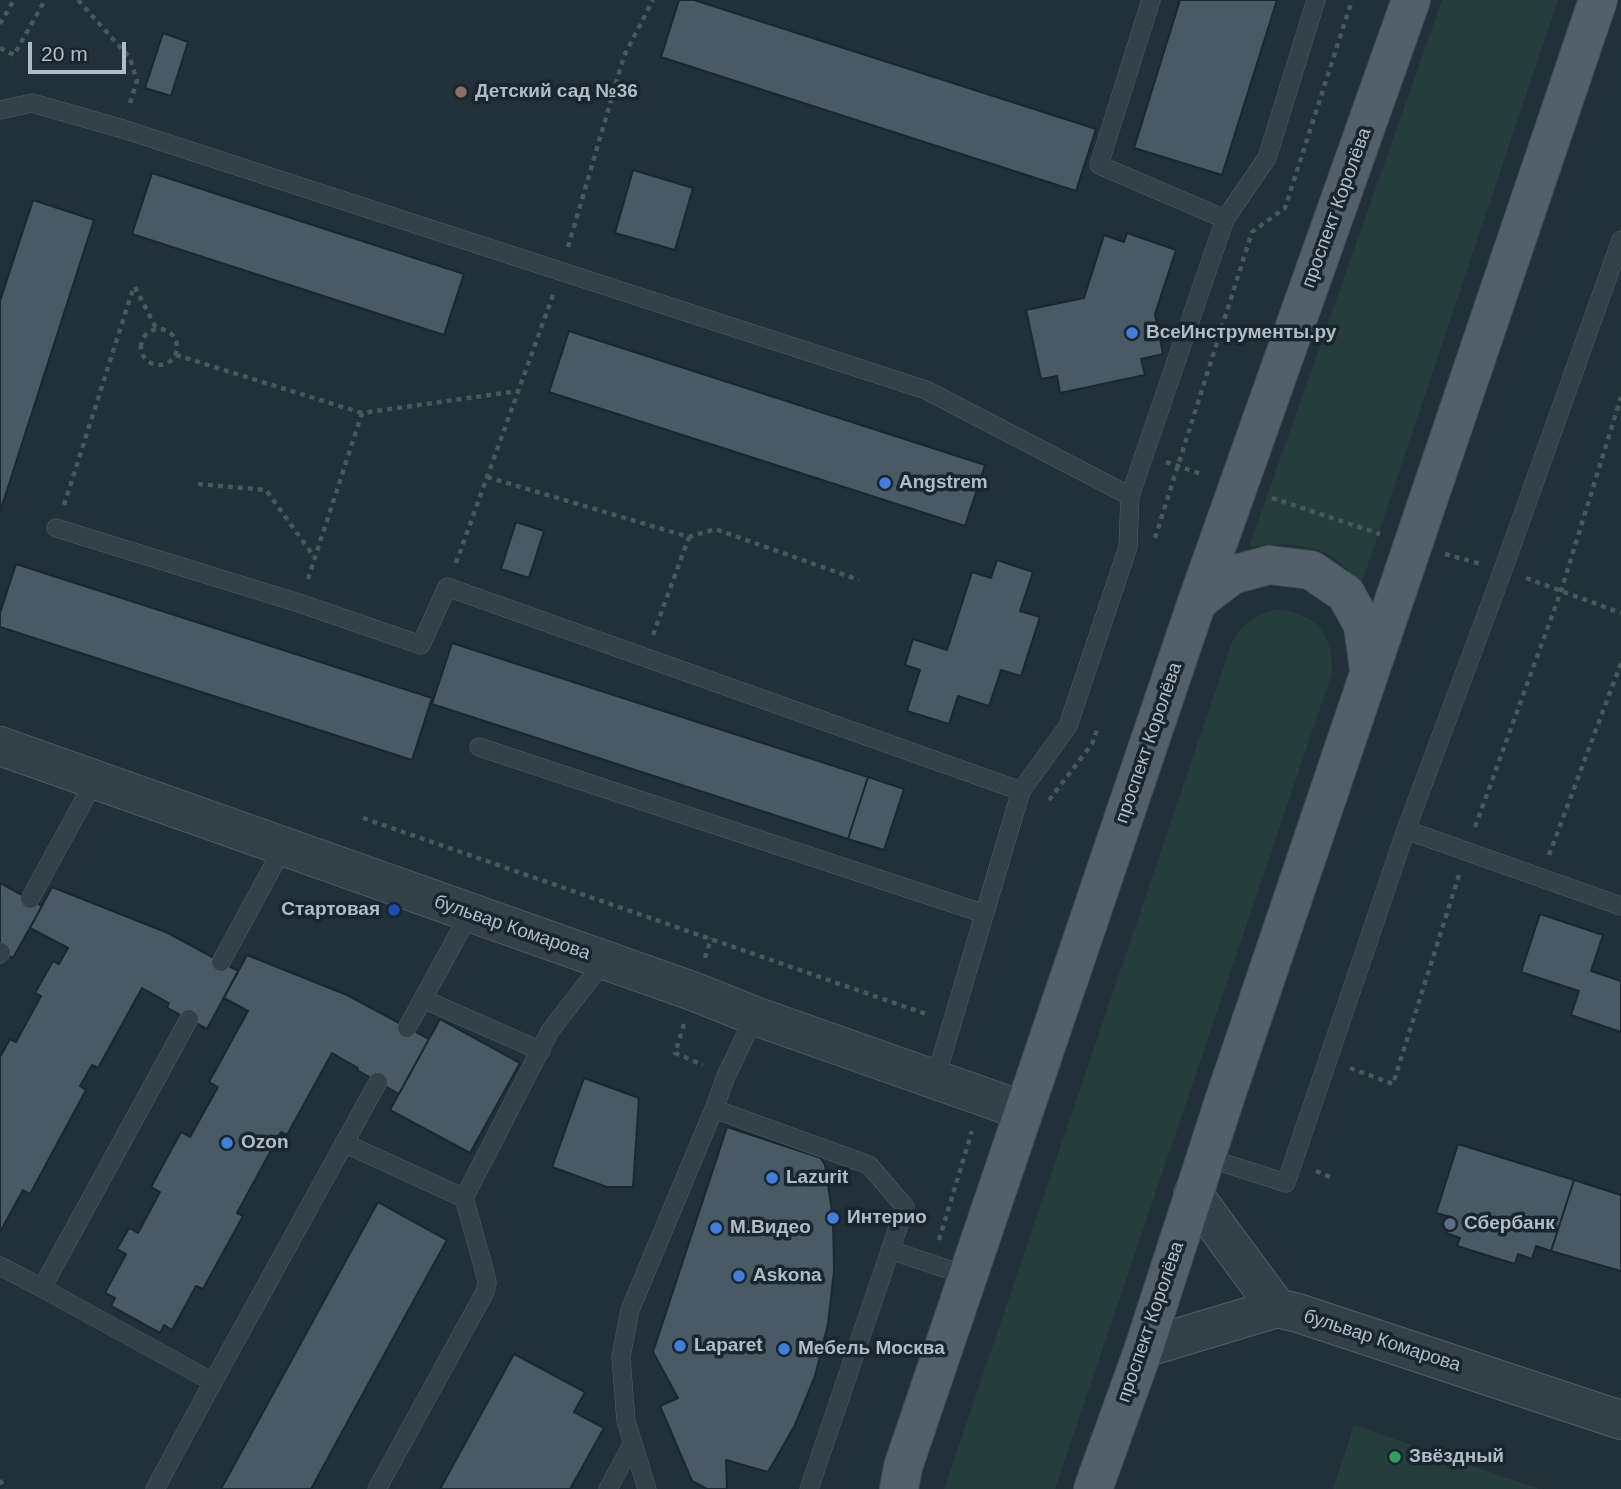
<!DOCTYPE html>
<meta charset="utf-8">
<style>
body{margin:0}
#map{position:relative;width:1621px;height:1489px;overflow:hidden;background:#213039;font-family:Arial,sans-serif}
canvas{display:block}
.scale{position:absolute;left:28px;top:42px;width:98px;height:32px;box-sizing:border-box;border:4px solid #b0bcc6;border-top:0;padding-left:9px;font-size:21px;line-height:24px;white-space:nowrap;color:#b0bcc6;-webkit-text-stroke:5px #1a262e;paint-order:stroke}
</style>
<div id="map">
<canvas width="1621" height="1489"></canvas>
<div class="scale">20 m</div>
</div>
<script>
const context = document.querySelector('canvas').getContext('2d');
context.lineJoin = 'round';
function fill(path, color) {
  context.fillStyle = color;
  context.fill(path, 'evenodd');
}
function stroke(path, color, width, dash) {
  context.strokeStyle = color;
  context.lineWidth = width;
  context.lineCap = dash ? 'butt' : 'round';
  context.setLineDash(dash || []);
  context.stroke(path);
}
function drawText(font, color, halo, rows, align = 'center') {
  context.font = font + ' Arial,sans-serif';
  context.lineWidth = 7;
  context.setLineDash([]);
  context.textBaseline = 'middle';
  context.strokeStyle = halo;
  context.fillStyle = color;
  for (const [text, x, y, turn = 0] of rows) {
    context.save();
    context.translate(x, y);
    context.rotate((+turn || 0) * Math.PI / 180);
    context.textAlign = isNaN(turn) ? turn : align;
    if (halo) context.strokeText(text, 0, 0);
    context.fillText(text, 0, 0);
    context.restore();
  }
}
fill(new Path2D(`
 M1442,0h116l-198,588c-5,-7 -10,-16 -16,-22 -25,-25 -63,-23 -95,-19z
 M1278,609c39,6 55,24 54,64l-277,816h-111l288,-847c11,-20 24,-28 46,-33z
 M1354,1425l185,64h-206z`), '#263e3b');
const building = new Path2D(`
 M679,0h15l402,129 -20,62 -415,-134z
 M1180,0h97l-55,175 -88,-27z
 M163,33l25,9 -17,54 -26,-8z
 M633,170l60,18 -18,62 -60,-17z
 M152,173l312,101 -20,61 -312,-101z
 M33,200l61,20 -94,292v-211z
 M1127,233l49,17 -21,64 8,40 -22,5 4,16 -85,18 -3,-17 -16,3 -15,-69 58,-12 20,-63 20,7z
 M569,331l416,134 -20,61 -416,-134z
 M516,522l28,9 -15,47 -28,-9z
 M997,560l36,12 -13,39 20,6 -19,59 -20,-6 -12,36 -31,-10 -9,28 -42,-13 13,-41 -15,-5 8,-26 34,11 25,-78 19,6z
 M16,564l416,134 -20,62 -412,-133v-14z
 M452,643l416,134 -20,62 -416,-135z
 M868,777l36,12 -20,61 -36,-11z
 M0,883l42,23 -29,52 -13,-7z
 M52,887l116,46 70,38 -31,58 -40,-21 2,-5 -27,-15 -44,80 -6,-3 -12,21 6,4 -56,104 -7,-4 -23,42v-175l10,-18 6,3 25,-46 -6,-3 18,-32 6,3 9,-16 -38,-20z
 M1540,914l63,21 -12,36 30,10v51l-50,-17 8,-24 -58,-19z
 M247,955l100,40 82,44 -30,55 -42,-24 1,-2 -26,-15 -45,82 -6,-3 -44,81 6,3 -40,73 -7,-3 -24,44 -8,-5 -4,8 -49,-27 4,-8 -10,-5 21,-39 -9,-5 12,-21 9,5 22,-41 -9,-5 30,-55 9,5 28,-50 -9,-5 39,-71 -24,-13z
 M440,1019l80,44 -50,90 -80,-43z
 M584,1078l55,20 -6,89h-26l-55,-20z
 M727,1127l94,31 4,7 8,53 1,53 -6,53 -13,52 -20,49 -27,47 -42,-12 1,29h-20l-15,-8 -32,-75 18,-8 -25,-46z
 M1458,1144l116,36 -23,71 -15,-5 -4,13 -14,-5 -3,10 -58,-18 3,-8 -14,-5 5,-16 -15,-4z
 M1574,1180l47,15v76l-70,-20z
 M378,1202l69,38 -44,80 -92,169h-90z
 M514,1354l71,38 -11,20 30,16 -34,61h-130z`);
fill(building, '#4a5a65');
stroke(building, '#1c2830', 2);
const service = new Path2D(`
 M1151,0l-52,165 126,54
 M0,110l32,-7 91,26 803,261 204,106
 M56,528l243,75 122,42 26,-58 574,204
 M479,747l506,167
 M1406,830l215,76
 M30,899l65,-119
 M0,954l1,-2
 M221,962l62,-114
 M423,999l118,52
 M755,1016l-29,60 -12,33 155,56 36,42 -96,282
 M189,1019l-147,269 171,94 165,-300
 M407,1028l63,-115
 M935,1080l86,-289 47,-65 60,-179 2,-51 95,-277 42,-61 49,-158
 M344,1143l120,55
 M1205,1157l81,26 120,-353 97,-260 118,-330
 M890,1250l78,26
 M0,1266l42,22
 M155,1489l58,-107
 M377,1489l108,-197 2,-9 -2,-10 -21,-75 86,-167 55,-71
 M608,1489l25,-46
 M647,1489l-21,-68 -5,-64 9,-47 84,-201`);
const tertiary = new Path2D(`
 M0,746l695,246 60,24 269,95
 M1193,1194l84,114 21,5 323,107
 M1144,1348l133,-40`);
const primary = new Path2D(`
 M1197,602l35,-27 37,-10 42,5 35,24 17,31 6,44
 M899,1489l4,-22 294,-865 214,-602
 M1093,1489l51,-141 81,-250 373,-1098`);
stroke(service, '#535f67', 19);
stroke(tertiary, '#535f67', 40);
stroke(primary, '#414d56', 40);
stroke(new Path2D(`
 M78,0l52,58 7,23 -8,25
 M0,24l14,-24
 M0,48l14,7 31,-55
 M568,247l56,-191 29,-56
 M135,287l22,43
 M141 347a18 18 0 1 1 36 0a18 18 0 1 1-36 0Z
 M176,355l186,58
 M1166,462l38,13
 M487,477l202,60 26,-8 144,51
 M198,484l68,6 49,68
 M1272,498l108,36
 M64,505l70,-219
 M1155,538l97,-306 33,-24 67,-208
 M1445,554l36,10
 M456,563l97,-268
 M1526,578l95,35
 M308,579l54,-166 156,-22
 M653,635l36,-98
 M1049,800l43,-56 6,-17
 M363,818l566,197
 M1475,827l86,-236 60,-194
 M1549,855l72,-192
 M705,958l6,-20
 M684,1024l-9,29 28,12
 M1350,1068l43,16 66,-209
 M1316,1171l16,7
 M939,1240l33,-109
 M0,1480l5,9`), '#455a59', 4.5, [5, 5]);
stroke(service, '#354149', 18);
stroke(tertiary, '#354149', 38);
stroke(primary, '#53606a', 38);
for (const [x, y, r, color] of [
 [461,92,7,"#8d6e63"],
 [1132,333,7,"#3f7fe0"],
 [885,483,7,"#3f7fe0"],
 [394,910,7,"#1a4fb4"],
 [227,1143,7,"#3f7fe0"],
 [772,1178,7,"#3f7fe0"],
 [833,1218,7,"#3f7fe0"],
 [1450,1224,7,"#5c6f8a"],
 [716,1228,7,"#3f7fe0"],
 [739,1276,7,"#3f7fe0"],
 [680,1346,7,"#3f7fe0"],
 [784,1349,7,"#3f7fe0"],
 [1395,1457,7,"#2e9e5b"]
]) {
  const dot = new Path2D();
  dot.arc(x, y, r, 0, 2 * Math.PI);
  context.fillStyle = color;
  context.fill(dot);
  stroke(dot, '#1a262e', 2.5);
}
drawText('bold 19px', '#b0bcc6', '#1a262e', [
 ["Детский сад №36",475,92],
 ["ВсеИнструменты.ру",1146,333],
 ["Angstrem",899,483],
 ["Стартовая",380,910,"right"],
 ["Ozon",241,1143],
 ["Lazurit",786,1178],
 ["Интерио",847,1218],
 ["Сбербанк",1464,1224],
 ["М.Видео",730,1228],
 ["Askona",753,1276],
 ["Laparet",694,1346],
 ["Мебель Москва",798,1349],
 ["Звёздный",1409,1457]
], 'left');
drawText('19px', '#b0bcc6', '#1a262e', [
 ["проспект Королёва",1337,208,-70],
 ["проспект Королёва",1149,743,-71],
 ["бульвар Комарова",512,928,19],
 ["проспект Королёва",1151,1322,-71],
 ["бульвар Комарова",1382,1341,18]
]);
</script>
